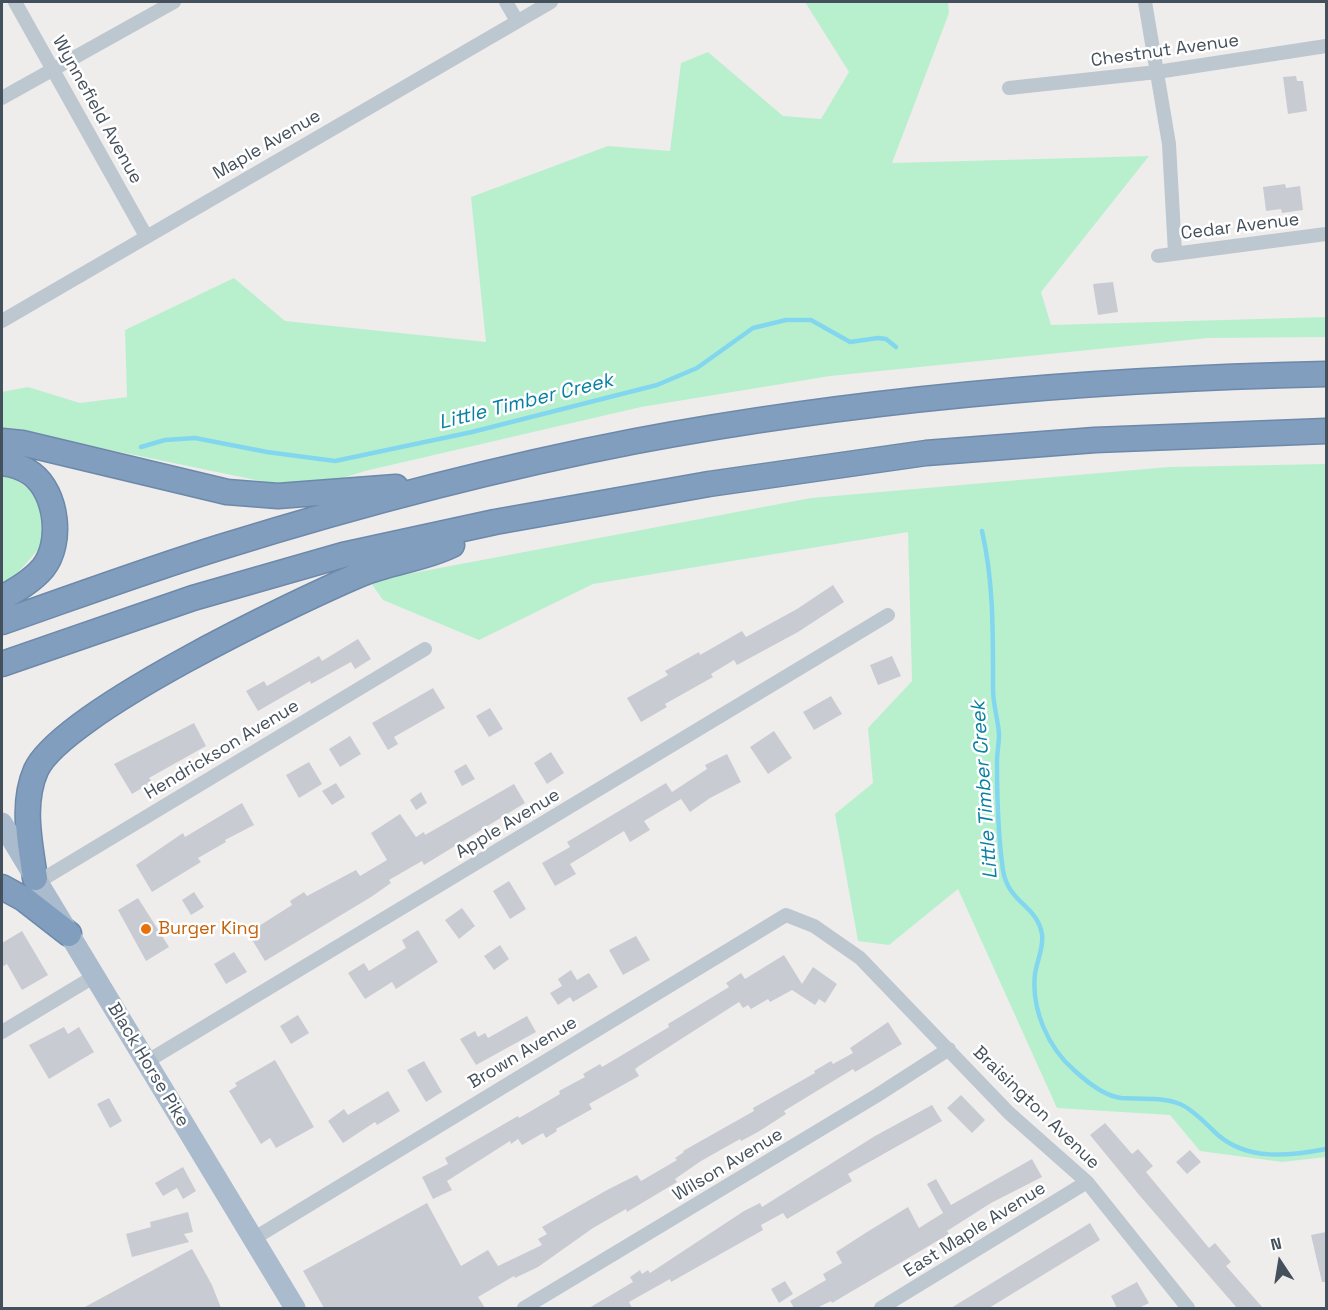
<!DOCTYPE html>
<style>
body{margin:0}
#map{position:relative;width:1328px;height:1310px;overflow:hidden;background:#efecec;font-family:"Space Grotesk",sans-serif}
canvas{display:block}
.frame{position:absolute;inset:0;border:3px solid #44505b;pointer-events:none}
.north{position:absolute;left:1250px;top:1232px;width:60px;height:60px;-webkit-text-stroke:4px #fff;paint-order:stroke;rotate:348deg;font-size:16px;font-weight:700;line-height:24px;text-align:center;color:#44505b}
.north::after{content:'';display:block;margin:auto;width:21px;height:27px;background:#44505b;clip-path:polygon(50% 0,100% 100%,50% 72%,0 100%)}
</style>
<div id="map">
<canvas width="1328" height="1310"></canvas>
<div class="frame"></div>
<div class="north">N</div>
</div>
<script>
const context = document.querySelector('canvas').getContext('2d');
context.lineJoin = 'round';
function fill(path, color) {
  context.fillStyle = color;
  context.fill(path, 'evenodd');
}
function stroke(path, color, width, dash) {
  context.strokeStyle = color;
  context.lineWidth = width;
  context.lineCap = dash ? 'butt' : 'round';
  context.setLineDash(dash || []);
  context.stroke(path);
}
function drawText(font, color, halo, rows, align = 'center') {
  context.font = font + ' "Space Grotesk",sans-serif';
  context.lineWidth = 5;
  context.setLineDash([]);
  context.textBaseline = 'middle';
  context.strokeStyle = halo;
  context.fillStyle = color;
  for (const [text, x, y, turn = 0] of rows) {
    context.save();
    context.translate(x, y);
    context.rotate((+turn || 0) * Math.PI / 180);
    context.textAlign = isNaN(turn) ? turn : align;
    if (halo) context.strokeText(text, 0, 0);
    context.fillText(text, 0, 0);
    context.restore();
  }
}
fill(new Path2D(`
 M805,2h143l1,11 -57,150 257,-7 -108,136 10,33 275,-8v20l-118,1 -378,38 -189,31 -276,64 -61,19 -237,-49 -58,34 32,22 11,37 -46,52 -4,-1v-193l26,-5 52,16 47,-6 -2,-67 109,-52 51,43 201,21 -15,-145 137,-51 62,5 11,-88 27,-11 75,64 38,3 28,-47z
 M1326,464v693l-44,5 -82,-11 -30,-36 -113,-7 -99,-219 -69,56 -31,-4 -23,-127 38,-31 -5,-55 44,-47 -4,-149 -315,52 -114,56 -96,-40 -12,-17 26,-7 414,-78 358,-31z`), '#b8f0ce');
stroke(new Path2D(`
 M141,447l24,-7 30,-2 72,14 68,9 137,-29 185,-47 40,-17 56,-40 33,-8h25l39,22 28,-4 8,1 10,8
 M982,531c12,52 11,106 11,158 0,16 5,30 6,45 0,10 -2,18 -2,28 0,34 1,74 6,108 5,33 34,35 39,64 2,14 -5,26 -7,40 -4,35 13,74 40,97 12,11 30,25 46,27 19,1 41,-1 59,6 14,6 27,21 38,31 30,26 72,21 108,14`), '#82d7ef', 4.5);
fill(new Path2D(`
 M1296,76l1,5h6l4,30 -19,3 -5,-37z
 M1285,184l1,4 14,-2 3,24 -21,3 -1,-4 -15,2 -3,-24z
 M1113,282l5,30 -20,3 -5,-31z
 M833,585l11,17 -46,30 -61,33 -3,-5 -23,14 2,3 -48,27 2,3 -26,15 -14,-24 41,-23 -3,-4 34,-19 1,3 42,-24 4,6 51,-28z
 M358,639l13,20 -16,10 -4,-7 -40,22 -1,-3 -52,30 -12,-20 18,-10 3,5 52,-30 3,5z
 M892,656l9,20 -23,9 -8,-20z
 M433,688l12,20 -51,29 4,7 -10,6 -16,-27z
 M831,696l11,18 -28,16 -11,-18z
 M490,708l13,21 -14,8 -13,-21z
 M194,723l12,23 -57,32 3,4 -20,12 -18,-30z
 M774,731l18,27 -24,16 -18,-27z
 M350,736l11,18 -21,13 -11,-18z
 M551,752l13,21 -17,11 -13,-21z
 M727,754l14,28 -31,16 -20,14 -9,-13 -37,22 6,9 -20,12 -6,-11 -54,33 6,10 -21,12 -13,-23 28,-16 -3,-5 99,-59 6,9 35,-23 -2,-4z
 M309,762l13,22 -23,14 -13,-23z
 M466,764l9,15 -13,7 -8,-15z
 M336,783l9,14 -13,8 -10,-14z
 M514,784l11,19 -101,62 -2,-4 -33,19 2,3 -20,14 -106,64 -17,-28 44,-28 -2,-4 14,-9 3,4 49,-26 4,6 27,-16 -16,-27 29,-19 16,23 8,-5 1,3z
 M421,792l6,11 -11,7 -6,-10z
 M242,803l12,22 -29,15 1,2 -28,16 3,4 -49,30 -16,-27 47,-32 2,4z
 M509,881l17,28 -16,10 -17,-28z
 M194,892l10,15 -13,8 -9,-15z
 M138,898l31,49 -23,14 -28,-51z
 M462,908l13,18 -16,13 -14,-19z
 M418,930l20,32 -42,27 -4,-7 -27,17 -17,-26 16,-10 5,8 37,-23 -4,-8z
 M22,931l26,44 -26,15 -15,-26 -5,3v-24z
 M636,936l14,24 -27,15 -14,-25z
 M500,945l9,14 -15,11 -10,-14z
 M234,952l13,20 -21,12 -12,-20z
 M784,955l18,29 11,-17 24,17 -12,19 -6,-4 -4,6 -23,-15 -22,12 -2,-3 -17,10 -3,-4 -5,3 -4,-6 -100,64 -4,3 4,7 -50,28 3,5 -36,20 1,2 -11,7 -3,-5 -21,12 -4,-6 -7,5 -1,-3 -63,40 5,9 -19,9 -11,-22 26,-13 -3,-6 73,-42 1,2 41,-24 -1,-3 26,-14 -2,-3 17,-10 2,3 67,-40 -1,-3 61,-37 -3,-4 15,-10 4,6z
 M571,970l6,10 12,-7 9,14 -25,15 -3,-5 -12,8 -8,-12 12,-7 -4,-7z
 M298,1015l11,18 -18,11 -11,-18z
 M527,1016l9,16 -60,33 -16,-26 15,-8 3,6 7,-4 3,5z
 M888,1022l14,22 -47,28 -2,-3 -69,42 2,3 -28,18 -17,9 -1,-2 -39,22 -26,18 2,3 -50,30 -1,-3 -33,19 -55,39 -23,11 -1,-2 -36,21 7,11h-161l-21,-37 124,-68 34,63 27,-16 10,16 44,-21 -4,-6 9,-5 -5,-7 65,-37 30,-15 4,6 36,-21 -2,-2 9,-6 -1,-1 71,-40 -1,-3 62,-35 -1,-2 17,-10 2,3 20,-11 -3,-5z
 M64,1027l4,7 11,-7 15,25 -45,27 -20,-34z
 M275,1060l39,67 -38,21 -6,-10 -9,6 -32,-53 8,-5 -2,-3z
 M424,1061l18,31 -16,10 -19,-32z
 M388,1091l12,20 -23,14 -2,-3 -32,21 -15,-22 16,-12 4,6z
 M961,1095l24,25 -13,13 -25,-25z
 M109,1098l13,23 -12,7 -13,-24z
 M932,1105l10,16 -94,53 4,7 -65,38 -4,-6 -22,12 2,5 -92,52 -1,-3 -41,23 3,6h-43l44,-26 -3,-5 10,-7 2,4 6,-4 2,3 94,-62 16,-8 2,4 113,-71z
 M1105,1123l27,31 6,-5 15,17 -7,6 63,76 6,-5 16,19 -5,4 37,42h-26l-97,-112 -50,-61z
 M1190,1150l11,12 -14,12 -11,-12z
 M1032,1159l10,18 -51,26 -44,28 2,3 -117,69 -1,-2 -14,7h-23l-4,-7 36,-21 -3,-6 19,-11 -6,-11 31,-20 41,-25 11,21 24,-15 -16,-29 9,-5 15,26z
 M183,1167l13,24 -13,8 -6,-11 -14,8 -8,-13z
 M188,1212l5,20 -9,2 5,8 -57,15 -6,-23 25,-7 -1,-5z
 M1090,1223l10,17 -111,68h-38z
 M1326,1232v50h-4l-11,-47z
 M192,1249l20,36 9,23h-138z
 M785,1281l8,13 -14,9 -8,-14z
 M1137,1282l12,21 -10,5h-22l-6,-12z`), '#c9cbd2');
const motorway = new Path2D(`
 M2,441l20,2 205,49 51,4 118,-9
 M2,463c10,1 22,5 30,11 25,19 31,69 11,94 -11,13 -27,22 -41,30
 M2,622c72,-25 145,-52 219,-75 135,-42 275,-79 415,-106 228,-43 459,-62 690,-67
 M2,664l191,-66 150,-43 152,-33 214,-38 217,-31 169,-13 231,-9
 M35,878c-5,-35 -14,-74 1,-108 26,-57 261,-169 325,-196 29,-12 63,-15 91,-29
 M2,887l22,12 45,35`);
stroke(motorway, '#6d89aa', 27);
stroke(new Path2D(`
 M15,2l131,234
 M506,2l11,19
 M1145,2l24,142 6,109
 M1009,88l148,-16 169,-26
 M2,98l172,-96
 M1158,256l168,-22
 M2,321l549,-319
 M38,882l387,-233
 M2,1032l93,-56
 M146,1062l742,-447
 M253,1239l533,-324 28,11 46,32 149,155 78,69 101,126
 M524,1308l352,-212 73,-47
 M881,1308l206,-126`), '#bcc7d0', 14);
stroke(new Path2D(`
 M2,823l293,485`), '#aabbcd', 21);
stroke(motorway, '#819ebe', 24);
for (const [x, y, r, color] of [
 [146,929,6,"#e8710a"]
]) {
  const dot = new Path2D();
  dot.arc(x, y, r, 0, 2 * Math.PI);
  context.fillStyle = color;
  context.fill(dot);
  stroke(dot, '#fff', 2);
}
drawText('18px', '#44505b', '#fff', [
 ["Chestnut Avenue",1165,51,-8],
 ["Wynnefield Avenue",97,110,61],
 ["Maple Avenue",267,145,-30],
 ["Cedar Avenue",1240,227,-7],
 ["Hendrickson Avenue",222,750,-31],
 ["Apple Avenue",508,824,-31],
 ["Brown Avenue",523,1053,-31],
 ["Black Horse Pike",148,1065,59],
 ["Braisington Avenue",1036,1108,44],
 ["Wilson Avenue",728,1165,-31],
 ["East Maple Avenue",975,1230,-32]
]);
drawText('18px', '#c56008', '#fff', [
 ["Burger King",158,929]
], 'left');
drawText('italic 20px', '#0780a4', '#fff', [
 ["Little Timber Creek",526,402,-14],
 ["Little Timber Creek",985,790,-94]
]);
</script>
